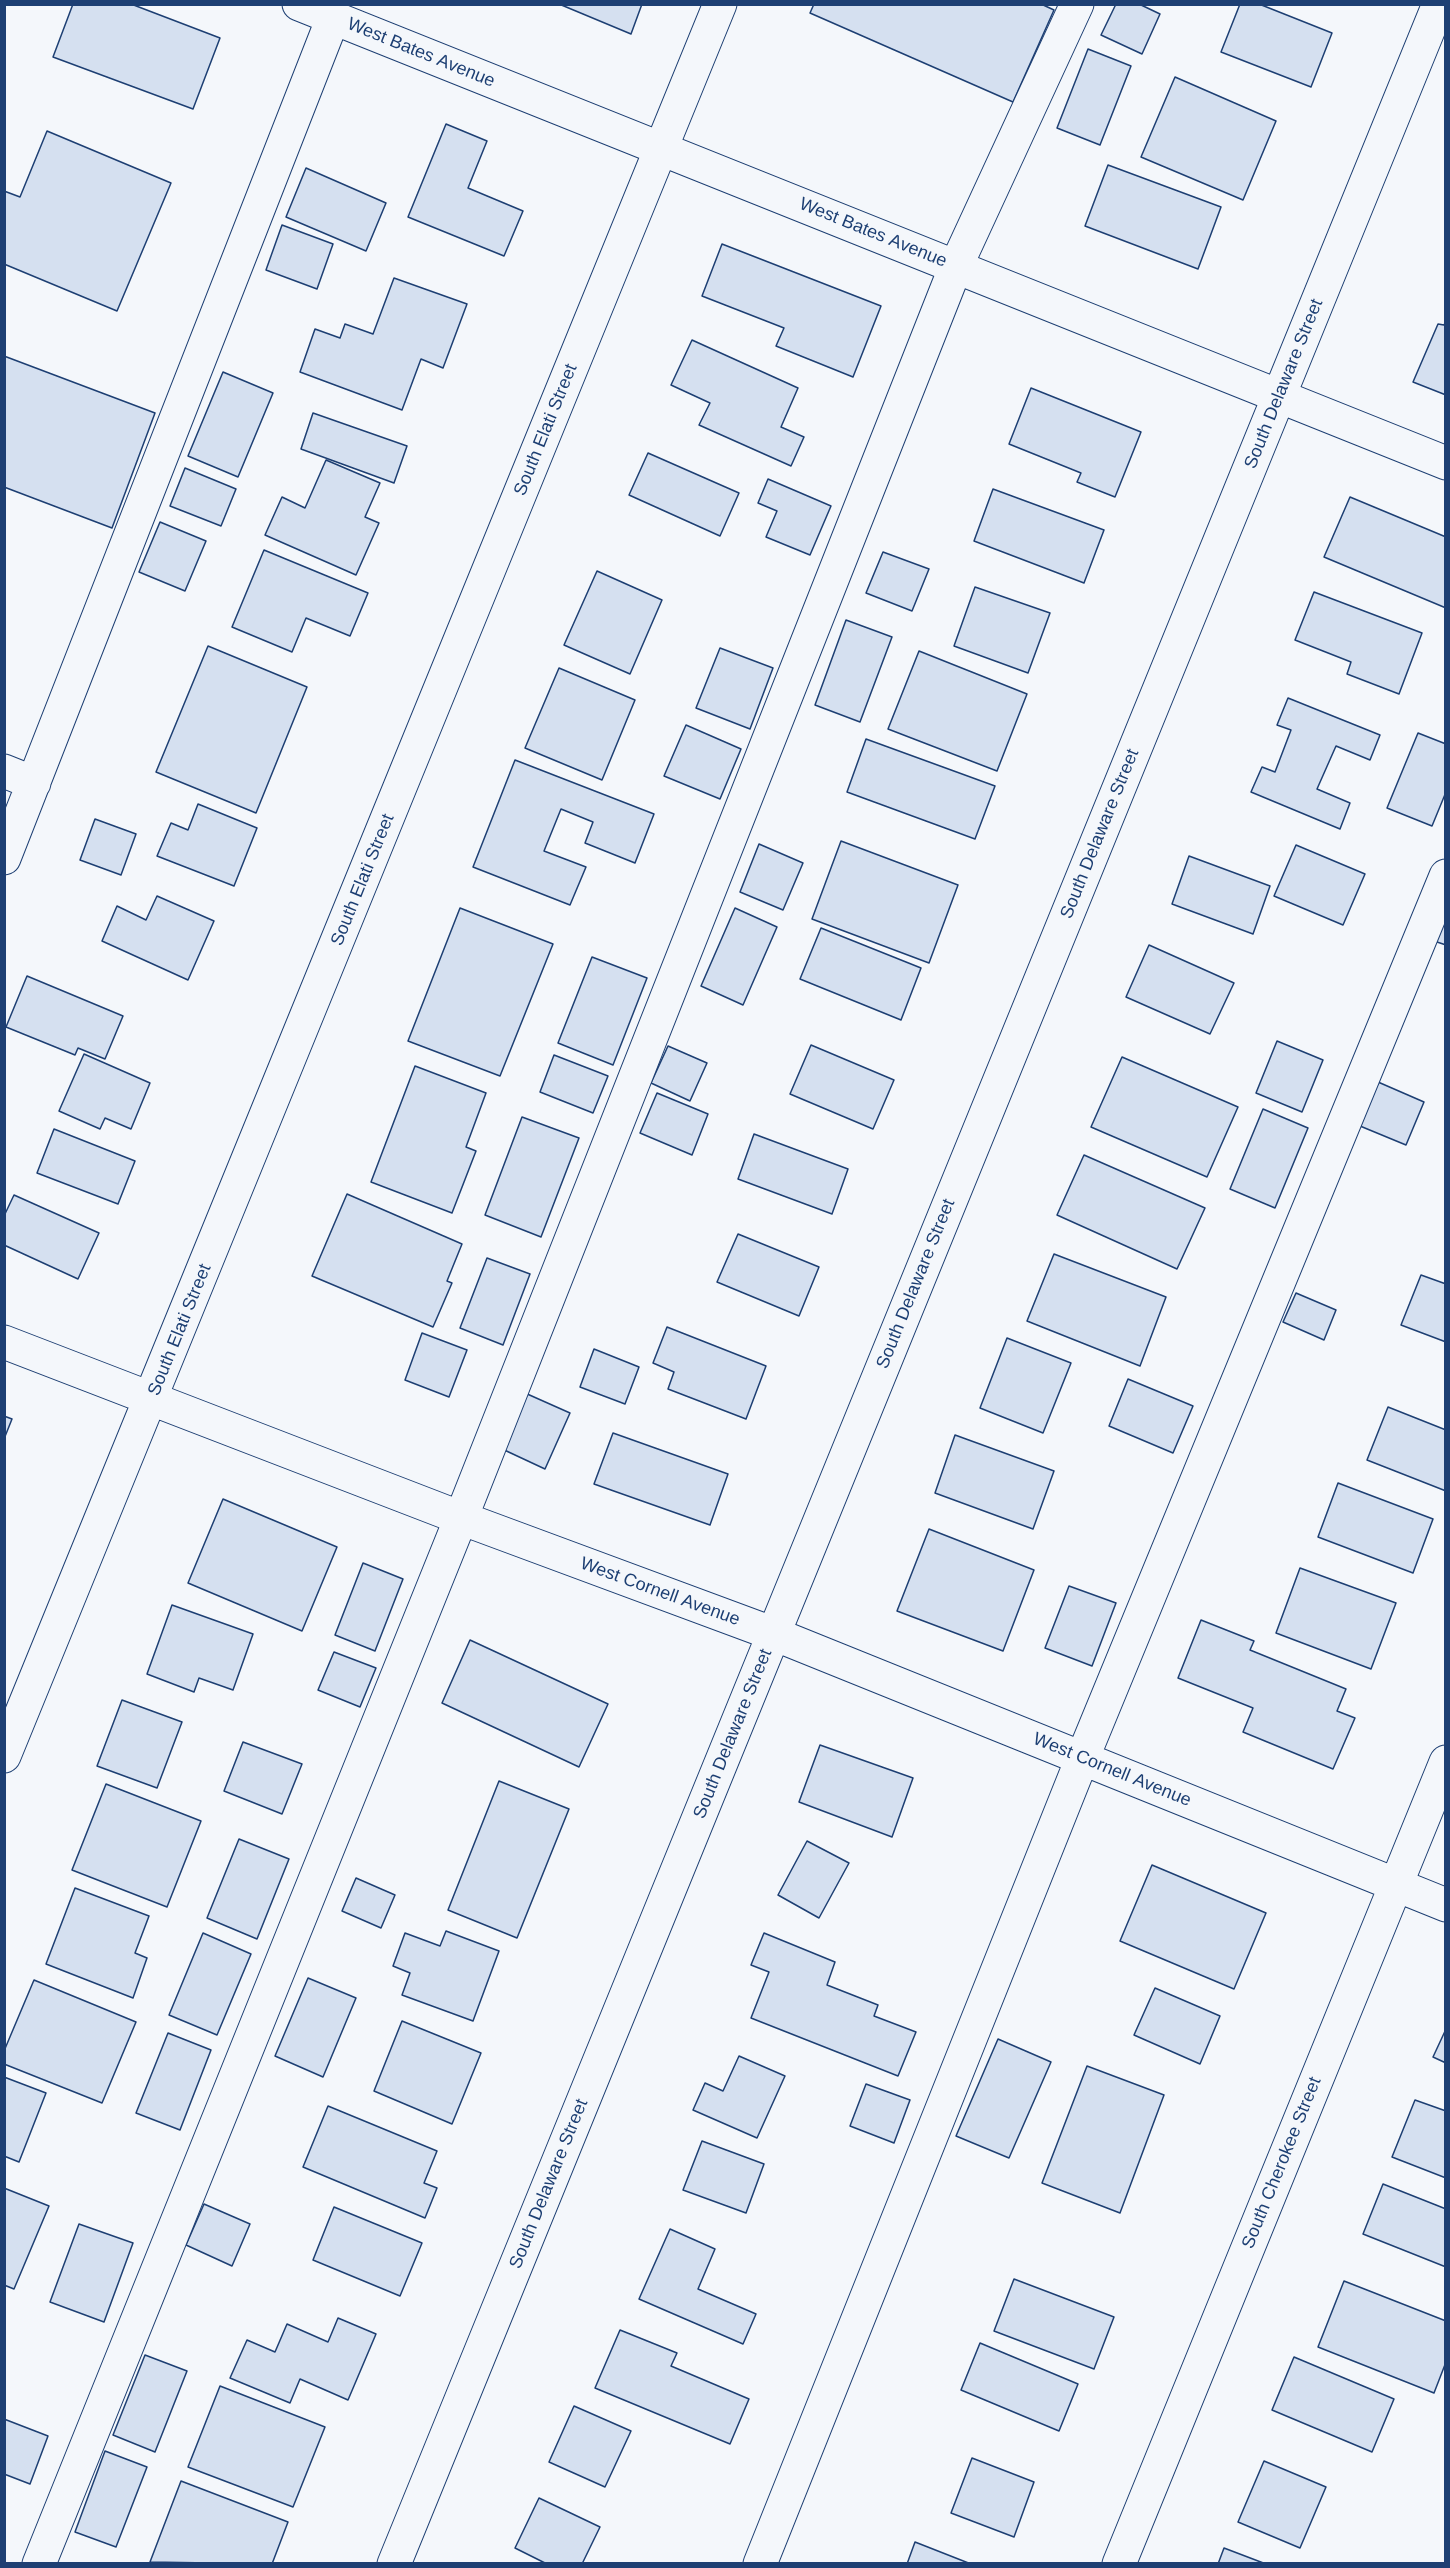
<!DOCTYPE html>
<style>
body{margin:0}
#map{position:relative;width:1450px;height:2568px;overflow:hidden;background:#f4f7fb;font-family:Helvetica,sans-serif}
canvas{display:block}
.frame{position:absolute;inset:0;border:6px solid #1d3f73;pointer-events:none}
</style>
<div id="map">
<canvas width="1450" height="2568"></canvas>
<div class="frame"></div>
</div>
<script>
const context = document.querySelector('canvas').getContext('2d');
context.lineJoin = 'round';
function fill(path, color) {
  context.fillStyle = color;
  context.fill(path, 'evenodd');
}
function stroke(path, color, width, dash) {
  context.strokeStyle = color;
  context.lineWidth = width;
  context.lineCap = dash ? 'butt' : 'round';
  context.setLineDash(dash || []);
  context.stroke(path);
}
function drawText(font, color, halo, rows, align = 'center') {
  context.font = font + ' Helvetica,sans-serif';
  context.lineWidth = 4.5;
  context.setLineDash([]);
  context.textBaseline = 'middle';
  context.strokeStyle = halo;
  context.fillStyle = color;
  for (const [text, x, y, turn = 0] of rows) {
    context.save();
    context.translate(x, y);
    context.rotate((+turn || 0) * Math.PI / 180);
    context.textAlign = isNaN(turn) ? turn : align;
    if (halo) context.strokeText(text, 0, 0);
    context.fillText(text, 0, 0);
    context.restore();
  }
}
const building = new Path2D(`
 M73,4h58l89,34 -27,71 -140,-52z
 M559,4h83l-11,30z
 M814,4h227l13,6 -41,92 -203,-89z
 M1116,4h23l21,10 -18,40 -41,-19z
 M1240,4h19l73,29 -21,54 -90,-35z
 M1088,49l43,17 -31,79 -43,-17z
 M1175,77l101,44 -33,79 -102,-43z
 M446,124l41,17 -19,47 55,23 -19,45 -96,-39z
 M47,131l124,52 -54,128 -113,-47v-73l16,6z
 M1108,165l113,42 -23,62 -113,-43z
 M306,168l80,35 -20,48 -80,-34z
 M282,225l51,19 -16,45 -51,-19z
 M722,244l159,62 -28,71 -77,-31 8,-18 -82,-32z
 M394,278l73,26 -24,64 -22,-9 -19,51 -102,-38 15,-43 25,9 5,-14 28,10z
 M1446,321v74l-33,-13 25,-58 6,1z
 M692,340l106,48 -17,39 23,10 -13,29 -92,-41 11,-22 -39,-18z
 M4,356l151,57 -43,115 -108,-41z
 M223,372l50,21 -35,84 -50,-21z
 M1031,388l110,44 -26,65 -38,-15 4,-9 -72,-29z
 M313,413l94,33 -13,37 -93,-34z
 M648,453l91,40 -19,43 -91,-41z
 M326,460l54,23 -15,34 14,6 -23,52 -91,-40 17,-38 23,11z
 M185,468l51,21 -15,37 -51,-20z
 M768,479l63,27 -21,49 -44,-18 11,-26 -19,-8z
 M993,489l111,41 -20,53 -110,-42z
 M1350,497l96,40v71l-122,-51z
 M160,522l46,19 -21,50 -46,-19z
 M264,550l104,43 -18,43 -44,-18 -14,34 -60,-25z
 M883,552l46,17 -17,42 -46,-18z
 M597,571l65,29 -32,74 -66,-29z
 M975,587l75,26 -22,60 -74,-27z
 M1314,592l108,41 -23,61 -52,-20 4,-12 -56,-22z
 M846,620l46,17 -32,85 -45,-17z
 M208,646l99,41 -51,126 -100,-41z
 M720,648l53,20 -23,61 -54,-21z
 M919,651l108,43 -30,77 -109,-42z
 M559,668l76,32 -33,80 -77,-32z
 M1288,698l92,37 -10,25 -34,-14 -19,43 33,14 -10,26 -89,-37 11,-25 13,5 16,-42 -14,-5z
 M686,725l55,24 -21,50 -56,-23z
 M1418,733l28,11v48l-14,34 -45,-18z
 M866,739l129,47 -20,53 -128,-47z
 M515,760l139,54 -19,49 -50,-20 8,-21 -32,-13 -17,42 42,16 -16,38 -97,-38z
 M198,804l59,24 -23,58 -77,-30 14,-33 17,7z
 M95,819l41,15 -15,41 -41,-15z
 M841,841l117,44 -29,78 -117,-44z
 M759,844l44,19 -20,47 -43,-18z
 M1296,845l69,29 -22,51 -69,-29z
 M1189,856l81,30 -17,48 -81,-30z
 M157,896l57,25 -26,59 -86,-39 15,-35 29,14z
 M1446,902v43l-15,-5z
 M460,908l93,36 -53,132 -92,-35z
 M735,908l42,19 -34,78 -42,-19z
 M821,928l100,40 -20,52 -101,-41z
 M1149,945l85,38 -24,51 -84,-37z
 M592,957l55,21 -34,87 -55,-22z
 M27,976l96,40 -18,43 -27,-11 -3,7 -69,-28z
 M1277,1041l46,19 -21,52 -46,-19z
 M811,1045l83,35 -21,49 -83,-35z
 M668,1046l39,17 -17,38 -39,-18z
 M84,1054l66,29 -19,46 -26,-11 -5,11 -41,-18z
 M554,1055l54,21 -15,37 -53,-21z
 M1122,1057l116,50 -31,70 -116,-50z
 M415,1066l71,27 -20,54 10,4 -24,62 -81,-31z
 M1378,1082l46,20 -18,43 -46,-19z
 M657,1093l51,21 -16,41 -52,-22z
 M1263,1109l45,19 -33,80 -45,-19z
 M522,1117l57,21 -38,99 -56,-22z
 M54,1129l81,32 -17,43 -81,-31z
 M754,1134l94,35 -16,45 -94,-35z
 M1084,1155l121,53 -28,61 -120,-54z
 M347,1194l115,50 -15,37 5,2 -19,44 -121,-51z
 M14,1195l85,38 -21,46 -74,-34v-29z
 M738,1234l81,33 -20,49 -82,-34z
 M1054,1254l112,43 -26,69 -113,-45z
 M487,1258l43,16 -27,71 -43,-17z
 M1421,1275l25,9v58l-45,-17z
 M1296,1293l40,17 -12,30 -41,-18z
 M667,1327l99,39 -20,53 -78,-30 6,-17 -21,-9z
 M422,1333l45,17 -18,47 -44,-17z
 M1007,1338l64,25 -28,70 -63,-25z
 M594,1349l45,18 -14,37 -45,-17z
 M1128,1379l65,27 -20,47 -64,-27z
 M525,1393l45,20 -25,56 -45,-21z
 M1388,1407l58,23v61l-79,-31z
 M4,1416l8,3 -8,20z
 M613,1433l115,41 -18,51 -116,-41z
 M955,1435l99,36 -21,58 -98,-36z
 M1338,1483l95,36 -20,54 -95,-36z
 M223,1499l114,48 -35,84 -114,-48z
 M929,1529l105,41 -31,81 -106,-40z
 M363,1563l40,16 -28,72 -40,-16z
 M1300,1568l96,35 -25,66 -95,-36z
 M1069,1586l47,17 -24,63 -47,-18z
 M172,1605l81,29 -20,56 -34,-12 -5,14 -47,-18z
 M1201,1620l53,21 -4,9 96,39 -9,22 18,7 -22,51 -90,-37 10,-24 -75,-30z
 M470,1640l138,64 -29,63 -137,-64z
 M334,1652l42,16 -16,39 -42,-17z
 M122,1700l60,22 -25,66 -60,-22z
 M243,1742l59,22 -20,50 -58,-23z
 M820,1745l93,33 -21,59 -93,-35z
 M499,1781l70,28 -52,129 -69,-28z
 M106,1784l95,37 -34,86 -95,-37z
 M239,1839l50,20 -32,80 -50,-21z
 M807,1841l42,22 -30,55 -41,-23z
 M1152,1865l114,48 -32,76 -114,-48z
 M356,1878l39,17 -14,33 -39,-17z
 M75,1888l74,28 -14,37 12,5 -14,40 -87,-34z
 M446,1931l53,20 -26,70 -71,-26 8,-22 -17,-7 12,-33 35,13z
 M203,1933l48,21 -34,81 -48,-20z
 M764,1933l71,29 -8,23 51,20 -4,11 42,16 -18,44 -147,-58 18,-46 -18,-7z
 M308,1978l48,20 -33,79 -48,-21z
 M34,1980l102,42 -34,81 -98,-39v-13z
 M1155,1988l65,28 -20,48 -66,-29z
 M402,2021l79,32 -29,71 -78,-33z
 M1446,2029v34l-13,-6z
 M168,2033l43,17 -31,80 -44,-17z
 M998,2039l53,23 -42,96 -53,-22z
 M739,2056l46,20 -28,62 -64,-28 12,-27 18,8z
 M1087,2066l77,29 -44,118 -78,-30z
 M4,2077l42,16 -27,69 -15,-6z
 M866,2084l44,16 -16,43 -44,-17z
 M1415,2100l31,11v67l-54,-21z
 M328,2106l109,45 -13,32 13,5 -12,30 -122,-51z
 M702,2141l62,23 -18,49 -63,-23z
 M1383,2184l63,25v58l-83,-33z
 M4,2188l45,18 -35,83 -10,-4z
 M204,2204l46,20 -18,42 -46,-21z
 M334,2207l88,36 -22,53 -87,-36z
 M79,2224l54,19 -29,79 -54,-20z
 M670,2229l45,20 -17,40 58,25 -13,30 -104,-45z
 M1014,2279l100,38 -20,52 -100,-38z
 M1344,2281l102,40v41l-12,31 -116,-46z
 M338,2318l38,16 -28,66 -48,-21 -10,24 -60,-25 17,-38 28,12 12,-28 41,18z
 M620,2330l57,23 -6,13 78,33 -19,45 -135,-56z
 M980,2343l98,41 -19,47 -98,-41z
 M145,2355l42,16 -32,81 -42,-17z
 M1294,2357l100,42 -22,53 -100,-42z
 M220,2386l105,41 -32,80 -105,-40z
 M574,2406l57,25 -26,56 -56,-25z
 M4,2419l44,17 -18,48 -26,-10z
 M105,2451l42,16 -31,80 -41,-15z
 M972,2458l62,24 -20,55 -63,-24z
 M1264,2461l62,26 -26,61 -62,-26z
 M181,2481l107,41 -16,42 -122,-2z
 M539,2498l61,29 -18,37h-35l-32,-16z
 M915,2542l56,22h-64z
 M1224,2548l42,16h-48z`);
fill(building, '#d5e0f0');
stroke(building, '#1d3f73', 1.5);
const minor = new Path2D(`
 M299,4l1147,459
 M4,771l30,12
 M4,858l329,-840
 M4,1342l457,176 313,116 672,271
 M4,1756l716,-1752
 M39,2564l422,-1046 495,-1252 121,-262
 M394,2564l1045,-2560
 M760,2564l322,-805 364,-883
 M1119,2564l327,-802`);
stroke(minor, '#1d3f73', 35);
stroke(minor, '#f4f7fb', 33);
drawText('18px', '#1d3f73', '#f4f7fb', [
 ["West Bates Avenue",421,53,22],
 ["West Bates Avenue",873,233,22],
 ["South Delaware Street",1284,384,-68],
 ["South Elati Street",546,430,-68],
 ["South Delaware Street",1100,834,-68],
 ["South Elati Street",363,880,-68],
 ["South Delaware Street",916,1284,-68],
 ["South Elati Street",180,1330,-68],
 ["West Cornell Avenue",660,1592,20],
 ["South Delaware Street",733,1734,-68],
 ["West Cornell Avenue",1112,1770,22],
 ["South Cherokee Street",1282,2163,-68],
 ["South Delaware Street",549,2184,-68]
]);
</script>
